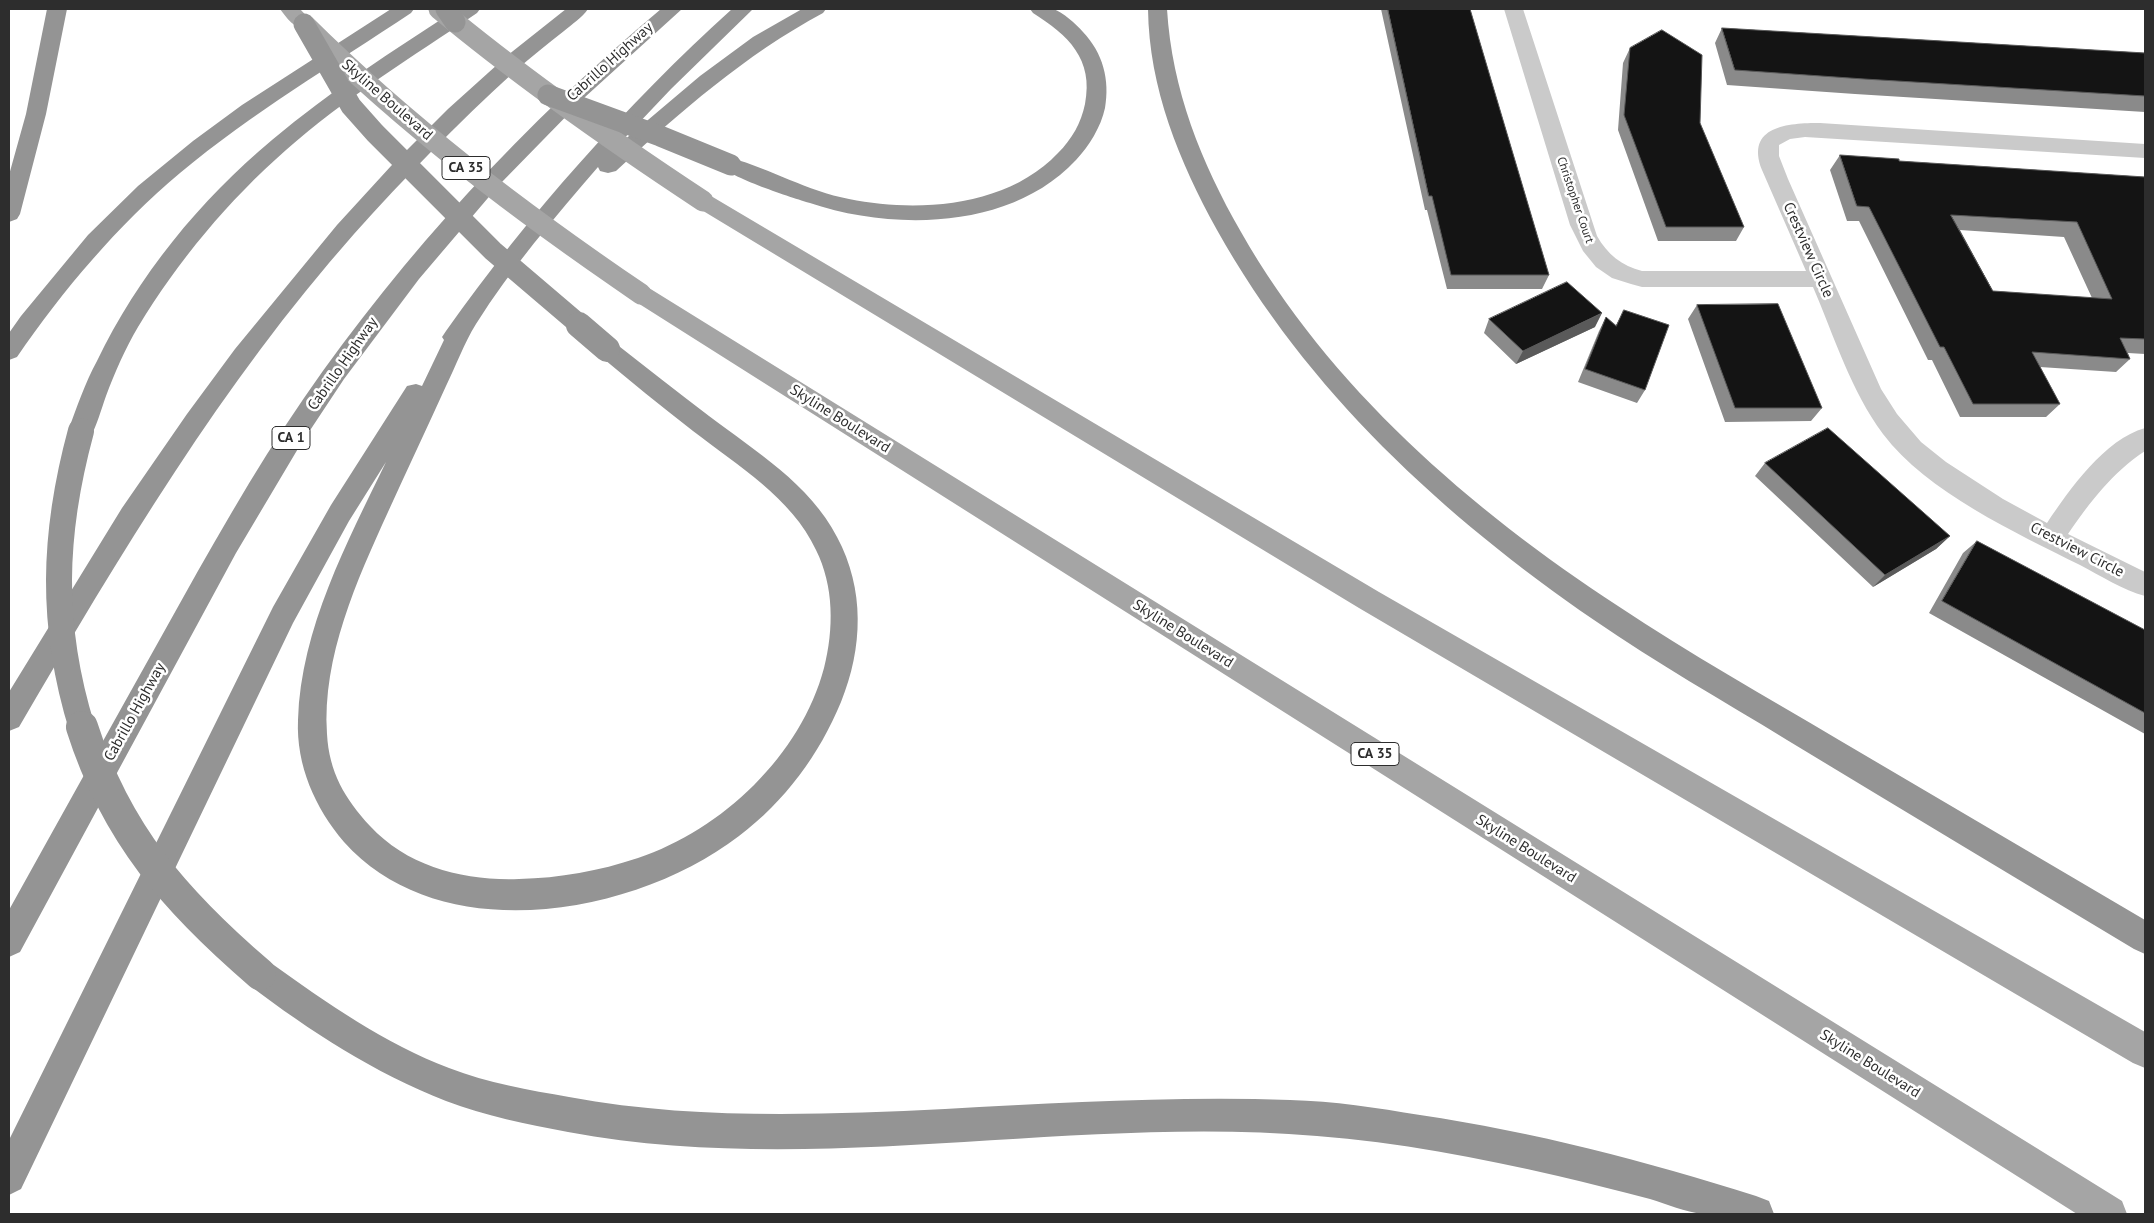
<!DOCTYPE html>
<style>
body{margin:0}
#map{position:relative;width:2154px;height:1223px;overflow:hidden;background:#fff;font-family:"PT Sans",sans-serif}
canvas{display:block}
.frame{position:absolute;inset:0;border:10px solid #2d2d2d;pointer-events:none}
</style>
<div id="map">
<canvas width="2154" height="1223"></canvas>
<div class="frame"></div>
</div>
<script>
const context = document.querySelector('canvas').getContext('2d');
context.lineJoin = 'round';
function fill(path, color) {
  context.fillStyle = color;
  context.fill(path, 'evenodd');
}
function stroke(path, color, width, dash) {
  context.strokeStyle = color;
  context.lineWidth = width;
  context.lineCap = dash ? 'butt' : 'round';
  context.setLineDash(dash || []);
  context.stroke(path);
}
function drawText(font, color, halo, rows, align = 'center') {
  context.font = font + ' "PT Sans",sans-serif';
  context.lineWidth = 5;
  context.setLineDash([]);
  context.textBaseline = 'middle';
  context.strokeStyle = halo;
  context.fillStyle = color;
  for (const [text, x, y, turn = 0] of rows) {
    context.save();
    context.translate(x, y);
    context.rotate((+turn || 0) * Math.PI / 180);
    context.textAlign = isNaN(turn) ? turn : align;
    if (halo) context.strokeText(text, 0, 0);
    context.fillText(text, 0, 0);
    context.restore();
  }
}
fill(new Path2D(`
 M1504,9h19l74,227c10,18 25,30 45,35h164l-44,-101c-17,-44 26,-47 58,-47l325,21v14l-340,-21 -15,2 -11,6v11l9,23 93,210 16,25 24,28 25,20 57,37 44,24c22,-33 58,-84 98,-95v23c-32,21 -56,52 -77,83l77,38v24c-22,-6 -44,-20 -65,-31 -64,-32 -153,-73 -197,-131 -32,-43 -49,-98 -70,-147h-171l-11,-3 -19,-6 -16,-11 -13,-16 -13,-26z`), '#cacaca');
fill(new Path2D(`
 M280,9h20l14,15 -3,4c-14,4 -23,-8 -31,-19z
 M703,194l8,2 668,396 766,440v36l-12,-5 -774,-455 -664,-402 -3,-5 3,-5z
 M641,286l8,2 1473,913 5,13h-50l-1444,-914 -4,-6 4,-6z`), '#a5a5a5');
fill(new Path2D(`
 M47,9h20l-21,105 -26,100 -3,5 -8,3v-47l17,-61z
 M391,9h23l-3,4c-78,52 -159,100 -231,160 -63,53 -116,116 -163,184l-8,3v-27l12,-17 67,-81 50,-49 55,-45 49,-36z
 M457,9h23l-3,4c-65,44 -132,85 -191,137 -58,51 -108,111 -148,177 -13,22 -23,45 -32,69 -5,14 -9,29 -16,42l-9,3 -9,-3 -4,-7c9,-24 17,-48 29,-70 41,-85 103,-161 175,-221 58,-49 122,-90 185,-131z
 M566,9h22c-6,9 -16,15 -24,22 -17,13 -34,27 -50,41 -56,51 -109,105 -160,162 -132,149 -234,321 -335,493l-10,4v-39l113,-184 65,-94 48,-65 102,-124 54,-59 57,-57 60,-54z
 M661,9h21l-97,88 -86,88 -80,94 -75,100 -45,68 -63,106 -216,399 -11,5v-47c52,-94 104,-187 156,-280 44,-79 88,-158 139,-232 101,-146 221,-275 357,-389z
 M732,9h21l-82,80 -55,58 84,-71 53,-39 49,-28h24l-3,4c-78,42 -143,99 -207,158l-8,2 -8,-2 -2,-4c-43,50 -87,101 -122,157 -12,19 -20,42 -30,62 -19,42 -39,84 -58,126 -31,68 -66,145 -61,222 2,38 18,65 43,92 38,41 94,55 149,53 41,-1 80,-8 119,-21 84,-28 163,-103 186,-190 10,-39 10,-82 -8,-118 -24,-52 -79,-85 -123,-119 -32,-25 -63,-50 -94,-76l-4,-6 4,-6 8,-3 8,3c31,24 62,49 94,73 46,35 101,68 128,121 28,52 26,111 4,165 -22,53 -56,99 -102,134 -104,80 -299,114 -395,6 -29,-34 -48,-77 -46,-122 3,-92 49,-177 88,-258l-37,59 -56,102 -272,566 -12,6v-55l264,-533 58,-102 76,-119 9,-2 6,2 22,-46 -2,-3 4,-6c84,-118 179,-225 286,-322z
 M1030,9c7,0 17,-2 23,0 10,3 23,15 30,23 20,21 27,48 22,76 -4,19 -16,38 -29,52 -65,70 -183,71 -266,43 -17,-5 -82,-26 -90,-38l3,-5 8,-2c40,11 76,33 118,41 69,14 158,8 209,-46 14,-14 23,-30 27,-49 9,-45 -17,-69 -52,-91z
 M1148,9h19c5,81 34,153 74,223 88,155 229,277 377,374 72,48 147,90 221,134 102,60 204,120 306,180v34l-11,-5c-116,-70 -232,-139 -347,-209 -65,-40 -131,-77 -193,-120 -151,-104 -287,-229 -377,-390 -38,-69 -68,-142 -69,-221z
 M260,958l11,5c56,40 114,81 178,105 39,15 80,22 120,29 124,23 250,18 376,12 115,-6 230,-13 345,-9 44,1 87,8 130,15 114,17 226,46 336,81l13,5 5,13c-23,1 -48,3 -71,0 -18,-2 -36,-10 -53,-15 -31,-8 -61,-16 -92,-23 -79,-18 -160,-34 -241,-40 -249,-21 -501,42 -749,-4 -41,-8 -83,-16 -122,-31 -72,-28 -136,-70 -197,-116l-5,-11 5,-11z`), '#949494');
stroke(new Path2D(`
 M439,9c84,70 173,132 264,192
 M305,25c103,102 217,188 336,269`), '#a5a5a5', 21);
stroke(new Path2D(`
 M446,9l9,13
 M304,24l47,82 24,27 118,118 88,75
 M548,95l112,41 71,29`), '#949494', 21);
stroke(new Path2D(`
 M579,325l28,24
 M81,431c-28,103 -31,194 1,297`), '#949494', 26);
stroke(new Path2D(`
 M82,727c34,107 94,175 178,247`), '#949494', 32);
fill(new Path2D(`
 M1381,9h89l79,266 -7,14h-95l-20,-79h-2z
 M1722,28l423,25v59l-290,-18 -128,-9 -12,-42z
 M1630,48l70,75 44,104 -8,14h-78l-40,-111 5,-67z
 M1840,155l59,6 246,16v177l-17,-1 2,6 -14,13 -76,-5 20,37 -14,13h-86l-28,-57h-4l-69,-139h-12l-17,-51zM1960,230l104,7 28,61 -99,-7z
 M1697,305l125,103 -11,13 -86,1 -37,-103z
 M1624,310l21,80 -8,13 -59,-21 21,-51 7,-14 10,8z
 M1489,319l106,8 -79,37 -32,-31z
 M1765,463l185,73 -14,13 -63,38 -118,-111z
 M1977,541l168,89v104l-216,-121 34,-60z`), '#8a8a8a');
fill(new Path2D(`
 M1602,313l-7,14 -79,37 7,-13z
 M1950,536l-14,13 -63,38 12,-12z`), '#5a5a5a');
const building = new Path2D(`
 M1388,9h82l79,266h-98l-19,-79h-3z
 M1722,28l423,25v43l-281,-17 -129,-9z
 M1662,30l40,25 -2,68 44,104h-78l-42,-112 6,-67z
 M1840,155l59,4v2l246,16v162l-25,-1 10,21 -98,-7 28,52h-87l-29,-57h-4l-71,-140 -12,-1zM1951,215l126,7 35,77 -119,-8z
 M1567,282l35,31 -79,38 -34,-32z
 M1778,304l44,104h-87l-38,-103z
 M1624,310l45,15 -24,65 -60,-21 21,-52 10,9z
 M1828,428l122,108 -65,39 -120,-112z
 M1977,541l168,89v83l-203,-112z`);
fill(building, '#141414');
stroke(building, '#5a5a5a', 1);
drawText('12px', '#2d2d2d', '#fff', [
 ["Christopher Court",1575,200,71]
]);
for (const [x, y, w] of [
 [466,168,48],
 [291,438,38],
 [1375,754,48]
]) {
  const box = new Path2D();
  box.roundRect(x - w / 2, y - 11.5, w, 23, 4);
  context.fillStyle = '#fff';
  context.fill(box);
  stroke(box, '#2d2d2d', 1);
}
drawText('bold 14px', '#2d2d2d', null, [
 ["CA 35",466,168],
 ["CA 1",291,438],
 ["CA 35",1375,754]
]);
drawText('15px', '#2d2d2d', '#fff', [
 ["Cabrillo Highway",610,62,-42],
 ["Skyline Boulevard",387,100,41],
 ["Crestview Circle",1808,250,66],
 ["Cabrillo Highway",343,364,-55],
 ["Skyline Boulevard",840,419,32],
 ["Crestview Circle",2077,550,27],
 ["Skyline Boulevard",1183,634,32],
 ["Cabrillo Highway",135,712,-61],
 ["Skyline Boulevard",1526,849,32],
 ["Skyline Boulevard",1870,1064,32]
]);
</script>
